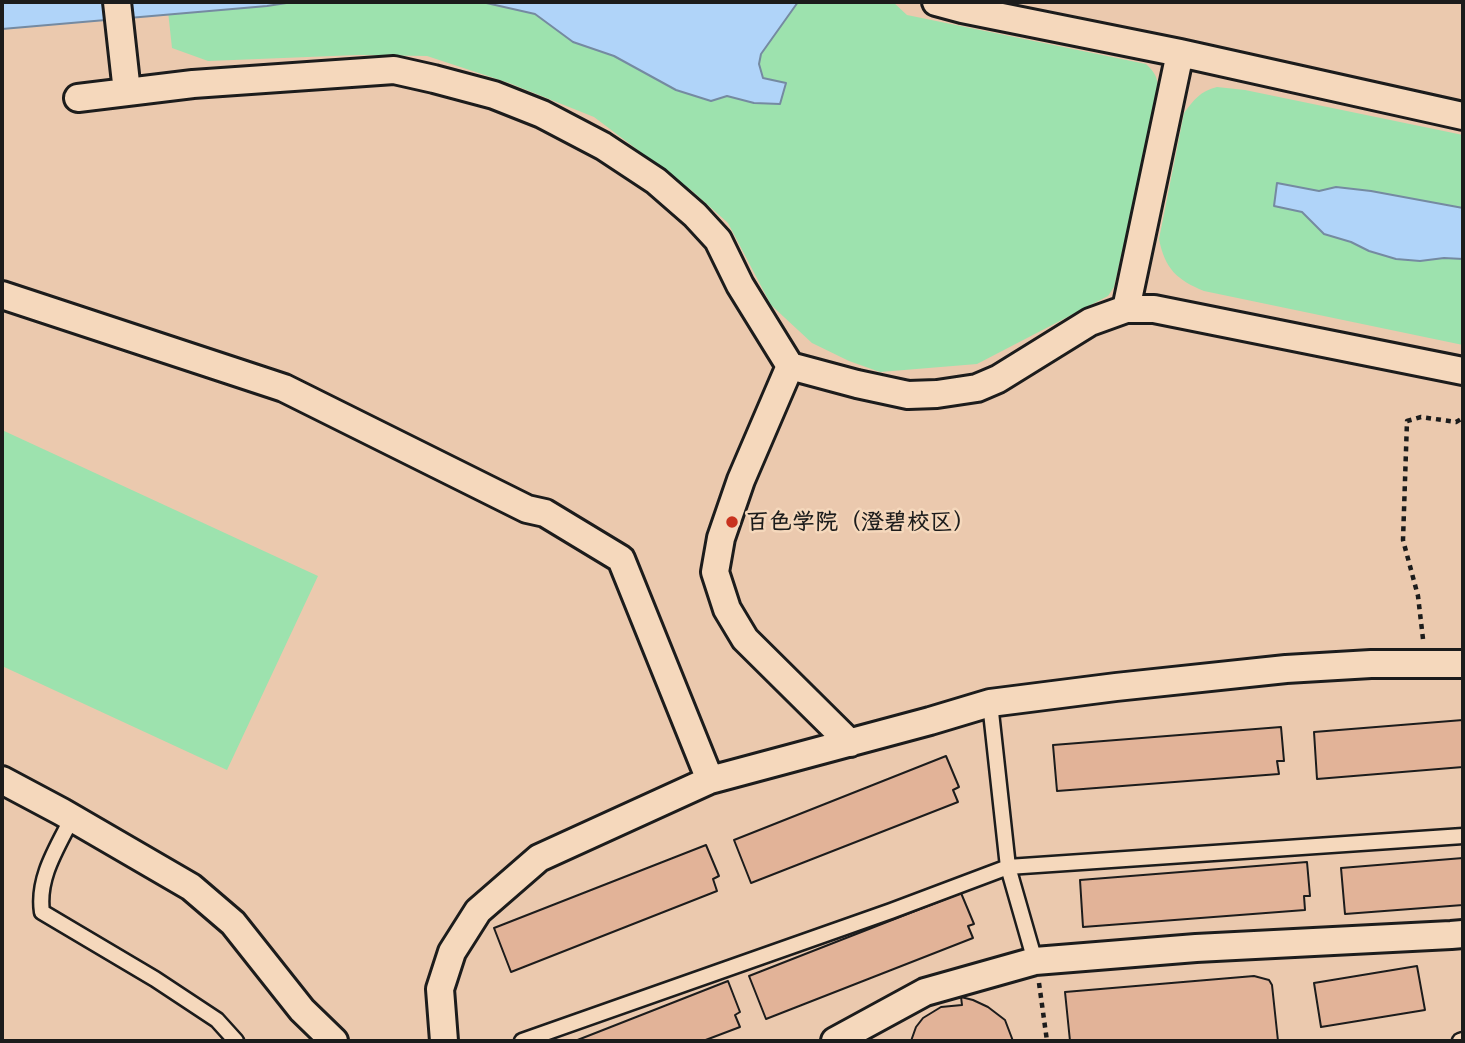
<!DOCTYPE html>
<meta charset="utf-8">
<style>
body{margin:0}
#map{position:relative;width:1465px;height:1043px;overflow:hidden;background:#f5d8bc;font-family:"Comic Neue",sans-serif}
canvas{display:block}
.frame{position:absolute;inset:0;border:4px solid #1c1c1c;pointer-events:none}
</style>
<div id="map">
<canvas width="1465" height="1043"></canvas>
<div class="frame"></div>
</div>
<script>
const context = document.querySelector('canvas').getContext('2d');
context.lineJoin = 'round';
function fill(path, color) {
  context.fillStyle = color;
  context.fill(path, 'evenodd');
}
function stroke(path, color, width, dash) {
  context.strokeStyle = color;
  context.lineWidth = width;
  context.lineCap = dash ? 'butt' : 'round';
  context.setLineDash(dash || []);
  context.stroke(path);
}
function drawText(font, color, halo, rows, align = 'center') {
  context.font = font + ' "Comic Neue","LXGW WenKai TC",sans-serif';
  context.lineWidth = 5;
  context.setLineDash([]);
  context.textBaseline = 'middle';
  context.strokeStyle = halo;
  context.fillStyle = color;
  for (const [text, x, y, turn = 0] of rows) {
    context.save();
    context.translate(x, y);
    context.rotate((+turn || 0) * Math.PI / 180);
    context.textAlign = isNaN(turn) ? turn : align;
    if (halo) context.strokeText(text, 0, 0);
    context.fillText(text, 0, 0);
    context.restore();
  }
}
fill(new Path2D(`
 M2,2h1461v1039h-1461z`), '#ebc9ae');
fill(new Path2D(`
 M167,2h726l14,13 239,49c13,12 12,18 12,35l-44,188 -6,9 -131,68 -97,8 -31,-11 -37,-18 -41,-38 -43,-82 -37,-33 -97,-73 -85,-34 -82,-27 -69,-1 -150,6 -36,-13z
 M1217,87l28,3 218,45v210l-259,-54c-27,-11 -39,-22 -45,-52l25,-126c10,-13 16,-22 33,-26z
 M2,430l316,146 -91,194 -225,-104z`), '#9de2ae');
const water = new Path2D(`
 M2,2h291l-26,4 -265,23z
 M482,2h316l-37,52 -2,10 4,14 23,5 -6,21 -26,-1 -27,-7 -16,5 -35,-11 -62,-34 -41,-14 -38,-28z
 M1277,183l42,8 17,-4 35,4 92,17v51l-19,-1 -24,3 -24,-2 -27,-8 -18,-9 -27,-8 -22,-22 -28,-6z`);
fill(water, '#b0d4f9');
stroke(water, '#758aa1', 2);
const building = new Path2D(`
 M1463,720v47l-146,12 -3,-47z
 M1281,727l3,34h-7l2,13 -222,17 -4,-46z
 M946,756l13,31 -6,3 5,12 -207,81 -17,-43z
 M706,845l13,31 -6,3 4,12 -206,81 -17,-44z
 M1463,858v47l-118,9 -4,-46z
 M1307,862l3,34h-6l1,14 -222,17 -3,-47z
 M961,893l13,31 -6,2 5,12 -207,81 -17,-43z
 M1417,966l8,44 -104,17 -7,-44z
 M1254,976l15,4 3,5 6,56h-208l-5,-49z
 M728,981l12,31 -5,3 5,12 -37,14h-128z
 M961,997l12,3 15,7 17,13 8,21h-102l5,-14 7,-9 18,-11 21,-2z`);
fill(building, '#e2b398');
stroke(building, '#1c1c1c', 2);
const lane = new Path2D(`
 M990,703l18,164 27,94
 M72,818c-15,30 -35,60 -30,94l113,67 62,41 19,21
 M522,1041l369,-130 117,-44 455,-31
 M1460,1041l3,-1`);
const street = new Path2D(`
 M117,2l10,90
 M936,2l26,7 218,44 283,63
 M78,98l115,-14 201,-14 40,9 60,16 48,19 61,32 53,35 39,34 23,25 22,45 50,81 67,18 51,11 29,-1 40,-6 21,-9 92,-57 36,-13h28l309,62
 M2,295l282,93 243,121 18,4 76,46 89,221
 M1126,309l54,-256
 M790,366l-49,114 -20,58 -6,34 12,37 18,30 105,104
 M2,780l60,32 129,75 42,36 69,87 32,31
 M444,1041l-4,-52 12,-37 26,-41 61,-53 171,-78 220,-59 60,-18 126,-16 170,-18 85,-5h92
 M835,1041l90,-49 110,-31 161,-13 255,-13 12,-1`);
stroke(lane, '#1c1c1c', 19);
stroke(street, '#1c1c1c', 32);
stroke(new Path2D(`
 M1423,639l-5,-43 -15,-56 4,-119 14,-4 35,5 7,-4
 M1039,983l8,58`), '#1c1c1c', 4.5, [5, 5]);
stroke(lane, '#f5d8bc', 14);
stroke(street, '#f5d8bc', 26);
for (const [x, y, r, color] of [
 [732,522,7,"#c8321e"]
]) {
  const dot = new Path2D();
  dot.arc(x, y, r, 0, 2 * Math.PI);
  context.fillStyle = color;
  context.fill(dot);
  stroke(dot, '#f5d8bc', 2.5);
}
drawText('bold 23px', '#1c1c1c', '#f5d8bc', [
 ["百色学院（澄碧校区）",746,522]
], 'left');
</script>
